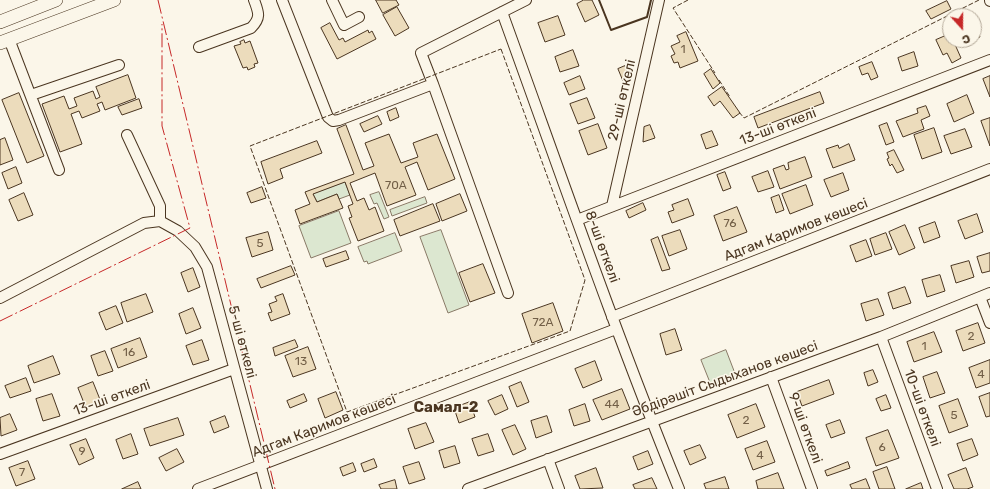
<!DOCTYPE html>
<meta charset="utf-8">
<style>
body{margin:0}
#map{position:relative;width:990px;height:489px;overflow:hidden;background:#fbf6e9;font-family:Rubik,sans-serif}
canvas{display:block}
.north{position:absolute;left:942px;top:8px;width:40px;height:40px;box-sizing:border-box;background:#fbf6e9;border:1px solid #b4a999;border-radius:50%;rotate:159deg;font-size:11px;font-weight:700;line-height:16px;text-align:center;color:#4a3520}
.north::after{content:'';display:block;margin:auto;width:14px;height:18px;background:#c62828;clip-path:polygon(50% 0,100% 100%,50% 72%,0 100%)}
</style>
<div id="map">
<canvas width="990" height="489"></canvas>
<div class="north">С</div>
</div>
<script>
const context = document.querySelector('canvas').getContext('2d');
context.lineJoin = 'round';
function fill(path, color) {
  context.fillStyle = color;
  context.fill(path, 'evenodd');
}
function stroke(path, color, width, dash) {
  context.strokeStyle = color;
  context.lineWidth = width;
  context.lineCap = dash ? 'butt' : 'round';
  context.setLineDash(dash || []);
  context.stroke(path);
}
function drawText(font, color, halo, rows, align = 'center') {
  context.font = font + ' Rubik,sans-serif';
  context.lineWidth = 3;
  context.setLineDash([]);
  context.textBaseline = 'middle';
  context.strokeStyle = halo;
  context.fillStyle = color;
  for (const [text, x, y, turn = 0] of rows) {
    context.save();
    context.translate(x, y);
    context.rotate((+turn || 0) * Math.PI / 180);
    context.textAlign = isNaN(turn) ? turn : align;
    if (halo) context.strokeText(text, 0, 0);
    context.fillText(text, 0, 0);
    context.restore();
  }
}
const green = new Path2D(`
 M345,182l5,13 -11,4 -2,-5 -20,8 -4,-8z
 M379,192l10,25 -5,2 -7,-16 -3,1 -4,-9z
 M425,197l2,6 -35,13 -2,-6z
 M339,211l12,32 -40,15 -12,-32z
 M441,230l28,75 -21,8 -28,-76z
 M395,233l7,18 -34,13 -1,-3 -3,1 -6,-15z
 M726,350l10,26 -25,9 -10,-25z`);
fill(green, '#dce7d0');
stroke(green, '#887966', 1);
const building = new Path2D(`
 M376,0h20l3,5 -16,8z
 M584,0h8l7,15 -14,7 -8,-18z
 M947,1l4,8 -20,10 -5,-8z
 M397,7l12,21 -14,8 -12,-21z
 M558,16l7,19 -20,7 -7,-19z
 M330,23l9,17 4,-2 2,4 23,-12 1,3 3,-2 4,8 -39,20 -16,-31z
 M974,24l6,13 -6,2z
 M686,32l12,29 -18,7 -2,-6 -4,1 -3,-7 4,-2 -4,-8 9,-4 -3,-6z
 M950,34v6h3l8,18 -9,5 -5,-10 -4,2 -7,-15z
 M244,40l1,3 5,-2 8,22 -4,1 1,3 -7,3 -1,-3 -4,1 -9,-22 7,-2 -1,-2z
 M573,50l6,16 -19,6 -5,-15z
 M914,52l4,14 -16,5 -4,-13z
 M872,62l6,15 -7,3 -3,-7 -6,2 -3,-8z
 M625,66l5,12 -7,3 -5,-12z
 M711,69l9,14 -7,6 -9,-15z
 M128,75l8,23 -31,12 -3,-8 -5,2 3,7 -18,7 -3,-7 -8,3 11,30 -22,8 -18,-48 22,-8 5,13 8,-3 -3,-8 19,-7 3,8 4,-2 -4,-10z
 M580,76l5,13 -16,6 -5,-12z
 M990,76v21l-7,-18z
 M722,87l18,26 -7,5 -13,-17 -6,5 -6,-9z
 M820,92l4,11 -66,25 -4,-11z
 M19,93l25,63 -17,7 -25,-63z
 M967,95l7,18 -20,9 -7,-18z
 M587,98l8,20 -17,6 -8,-20z
 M139,99l3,9 -20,7 -4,-8z
 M926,106l4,10 -9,4 3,9 -21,8 -7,-16 22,-8 -1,-4z
 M396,108l3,9 -9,4 -3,-9z
 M378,116l4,8 -18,8 -4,-8z
 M990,118v28l-9,-25z
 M887,123l7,19 -8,3 -7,-19z
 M598,124l9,24 -19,7 -9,-24z
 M346,125l17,45 11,-4 -9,-23 24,-9 12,29 17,-6 -5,-14 24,-9 18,45 -27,11 -11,-28 -12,5 11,28 -29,11 -12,-33 -25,10 7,18 7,-3 5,12 6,-3 9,24 -26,10 -9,-23 3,-1 -4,-11 5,-2 -8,-22 -32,12 4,8 20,-8 6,14 -43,16 -5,-14 15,-6 -5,-12 49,-18 -17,-45z
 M650,125l5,13 -12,4 1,-15z
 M934,128l8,24 -20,7 -8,-24z
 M965,129l7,18 -21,7 -7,-18z
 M712,131l6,14 -12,4 -5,-14z
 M5,138l8,22 -13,5v-25z
 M317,141l5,12 -42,16 3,9 -15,6 -7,-22z
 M849,144l6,16 -22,8 -7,-19 12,-4 1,3z
 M894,150l10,20 -7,3 -5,-9 -2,2 -3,-7 2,-1 -2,-5z
 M805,157l7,20 -32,12 -7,-20 11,-4 2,5 3,-1 -1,-6z
 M16,167l6,16 -14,6 -6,-16z
 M768,171l6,16 -16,5 -6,-15z
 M725,172l6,16 -8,3 -6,-16z
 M843,173l6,17 -18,7 -7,-17z
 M806,185l7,20 -23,9 -8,-20z
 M262,187l4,11 -15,5 -4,-10z
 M24,193l9,22 -15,6 -9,-21z
 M460,194l7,17 -25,10 -6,-17z
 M779,195l5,15 -8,3 -5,-15z
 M688,199l6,16 -22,8 -4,-11 6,-2 -2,-5z
 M643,203l3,7 -17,8 -3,-7z
 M433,204l7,17 -40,15 -6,-16z
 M737,207l10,25 -24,9 -9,-25z
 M977,214l6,18 -18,7 -7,-18z
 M935,222l5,15 -16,6 -5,-15z
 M905,225l10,23 -16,7 -10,-23z
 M680,230l7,19 -18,7 -7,-20z
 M268,232l5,18 -21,7 -6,-19z
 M886,233l6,16 -17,6 -5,-16z
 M658,237l12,32 -8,2 -11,-31z
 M866,240l6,16 -16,6 -6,-16z
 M346,251l3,8 -23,8 -3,-8z
 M990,253v18l-8,2 -5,-16z
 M969,261l5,16 -18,6 -5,-17z
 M483,264l12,29 -25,9 -11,-29z
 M291,266l4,9 -34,13 -4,-9z
 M193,268l7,19 -12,5 -7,-19z
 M940,275l5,16 -18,6 -5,-17z
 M905,287l6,16 -18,6 -5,-16z
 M146,294l7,18 -26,10 -6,-19z
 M283,294l7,20 -19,7 -3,-8 4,-1 -3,-8 8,-3 -2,-4z
 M878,299l6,16 -18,6 -5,-17z
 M553,303l10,28 -31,12 -10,-29z
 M116,306l7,17 -17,7 -7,-17z
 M193,308l8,20 -15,6 -7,-20z
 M978,323l7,20 -22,8 -7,-20z
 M675,329l7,21 -16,5 -6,-21z
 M934,332l8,20 -28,10 -7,-20z
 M140,338l7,19 -29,11 -7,-19z
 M202,340l7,20 -16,5 -7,-19z
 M295,340l3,7 -23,9 -2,-8z
 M308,347l8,22 -23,8 -8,-21z
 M105,351l8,20 -15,5 -7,-20z
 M53,356l7,18 -26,9 -6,-17z
 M990,360v23l-14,5 -7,-20z
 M595,361l7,19 -19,8 -8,-19z
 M873,370l5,12 -10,4 -4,-13z
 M937,372l8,21 -15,5 -7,-21z
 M26,378l5,13 -21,7 -5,-12z
 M829,380l5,14 -32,12 -5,-14z
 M93,382l8,20 -15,6 -8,-20z
 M521,382l8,20 -12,5 -8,-20z
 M622,389l8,20 -28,11 -9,-20z
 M336,392l7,18 -18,8 -7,-19z
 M990,393v23l-4,1 -7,-20z
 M52,394l8,22 -17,5 -7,-22z
 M304,394l3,7 -17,7 -3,-7z
 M502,395l6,14 -13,6 -7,-14z
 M886,395l5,13 -10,3 -5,-12z
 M958,399l10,27 -19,7 -10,-27z
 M470,402l5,15 -16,6 -5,-15z
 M585,404l5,17 -16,5 -5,-16z
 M756,404l9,23 -28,11 -9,-23z
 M10,414l7,16 -16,6 -1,-18z
 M225,416l4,11 -15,6 -4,-11z
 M547,416l5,16 -16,6 -5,-17z
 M178,418l6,17 -34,11 -6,-17z
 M840,420l5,13 -14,5 -5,-13z
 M426,423l8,19 -19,7 -7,-20z
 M515,425l11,24 -13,6 -11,-25z
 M888,430l11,28 -23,8 -10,-28z
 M131,434l7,20 -15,5 -7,-19z
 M488,434l6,17 -16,5 -6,-17z
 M86,439l8,19 -15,7 -9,-20z
 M972,439l6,16 -15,6 -6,-17z
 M767,441l8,21 -22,8 -8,-21z
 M700,445l6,13 -16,7 -6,-14z
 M455,446l5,17 -16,5 -5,-17z
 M177,449l7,13 -18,9 -7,-13z
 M648,451l5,13 -15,6 -5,-13z
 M374,459l3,8 -13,5 -3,-8z
 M28,461l7,18 -19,7 -7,-18z
 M419,462l6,17 -16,5 -6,-17z
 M848,462l2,6 -23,8 -2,-5z
 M353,463l3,8 -13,5 -3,-8z
 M887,467l8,22h-16l-6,-17z
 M596,468l7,20 -23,1 -5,-13z
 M966,468l7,19 -6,2h-13l-6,-14z
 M778,473l6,16h-26l-2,-8z
 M725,477l4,12h-23l-2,-5z
 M652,478l5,11h-22l-2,-4z
 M866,479l4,10h-18l-2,-4z
 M395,480l2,9h-16l-2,-4z
 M138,482l3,7h-19z
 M921,483l2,6h-17z`);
fill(building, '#ecdcbc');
stroke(building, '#4a3520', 1);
const minor = new Path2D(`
 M282,0l46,117 5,4 6,-1 94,-36 -12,-31 105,-53
 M332,0l12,25 15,-8
 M990,0v1
 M502,12c58,160 113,320 177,477
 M9,39l50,131
 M199,47l52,-19c10,-10 8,-15 3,-28
 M433,84l75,209
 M31,95l88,-30
 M127,135l33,71v15
 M612,206l47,-206
 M577,220l413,-160
 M160,221l18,10 17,16 12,20 60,222
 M980,297l10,26
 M0,298l144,-75 16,-2
 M612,317l378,-148
 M881,337l56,152
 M771,377l41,112
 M0,454l234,-85
 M548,459l11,30
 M198,489l418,-160
 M468,489l413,-152 109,-44`);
const major = new Path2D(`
 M0,22l56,-22
 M0,43l114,-43`);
stroke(minor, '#4a3520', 12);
stroke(major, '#4a3520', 14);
stroke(minor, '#fbf6e9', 10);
stroke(major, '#fbf6e9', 13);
stroke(new Path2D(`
 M688,0l-15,8 42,65
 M501,49l84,231 -15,51 -223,81 -97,-266z
 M719,80l11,17
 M739,112l5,6 235,-118`), '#4a3520', 1, [5, 2]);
stroke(new Path2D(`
 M599,0l12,30 36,-13 4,-17`), '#4a3520', 2);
stroke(new Path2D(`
 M158,0l117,489
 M0,321l190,-93 -28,-102v-102`), '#c62828', 1, [14, 3, 2, 3]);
drawText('12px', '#725f47', null, [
 ["1",683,50],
 ["70А",396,186],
 ["76",730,224],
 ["5",260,244],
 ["72А",543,323],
 ["2",971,337],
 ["1",924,347],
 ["16",129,353],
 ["13",301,362],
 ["4",981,375],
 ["44",612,405],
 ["5",954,416],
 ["2",746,421],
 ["6",882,448],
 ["9",82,452],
 ["4",760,456],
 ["7",22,473]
]);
drawText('14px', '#4a3520', '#fbf6e9', [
 ["29-ші өткелі",622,100,-77],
 ["13-ші өткелі",778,127,-21],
 ["Адгам Каримов көшесі",796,230,-21],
 ["8-ші өткелі",602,247,70],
 ["5-ші өткелі",242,342,75],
 ["Әбдірәшіт Сыдыханов көшесі",725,379,-20],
 ["13-ші өткелі",112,398,-20],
 ["10-ші өткелі",922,408,70],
 ["Адгам Каримов көшесі",324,426,-21],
 ["9-ші өткелі",805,428,70]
]);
drawText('bold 15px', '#4a3520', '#fbf6e9', [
 ["Самал-2",446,408]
]);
</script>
